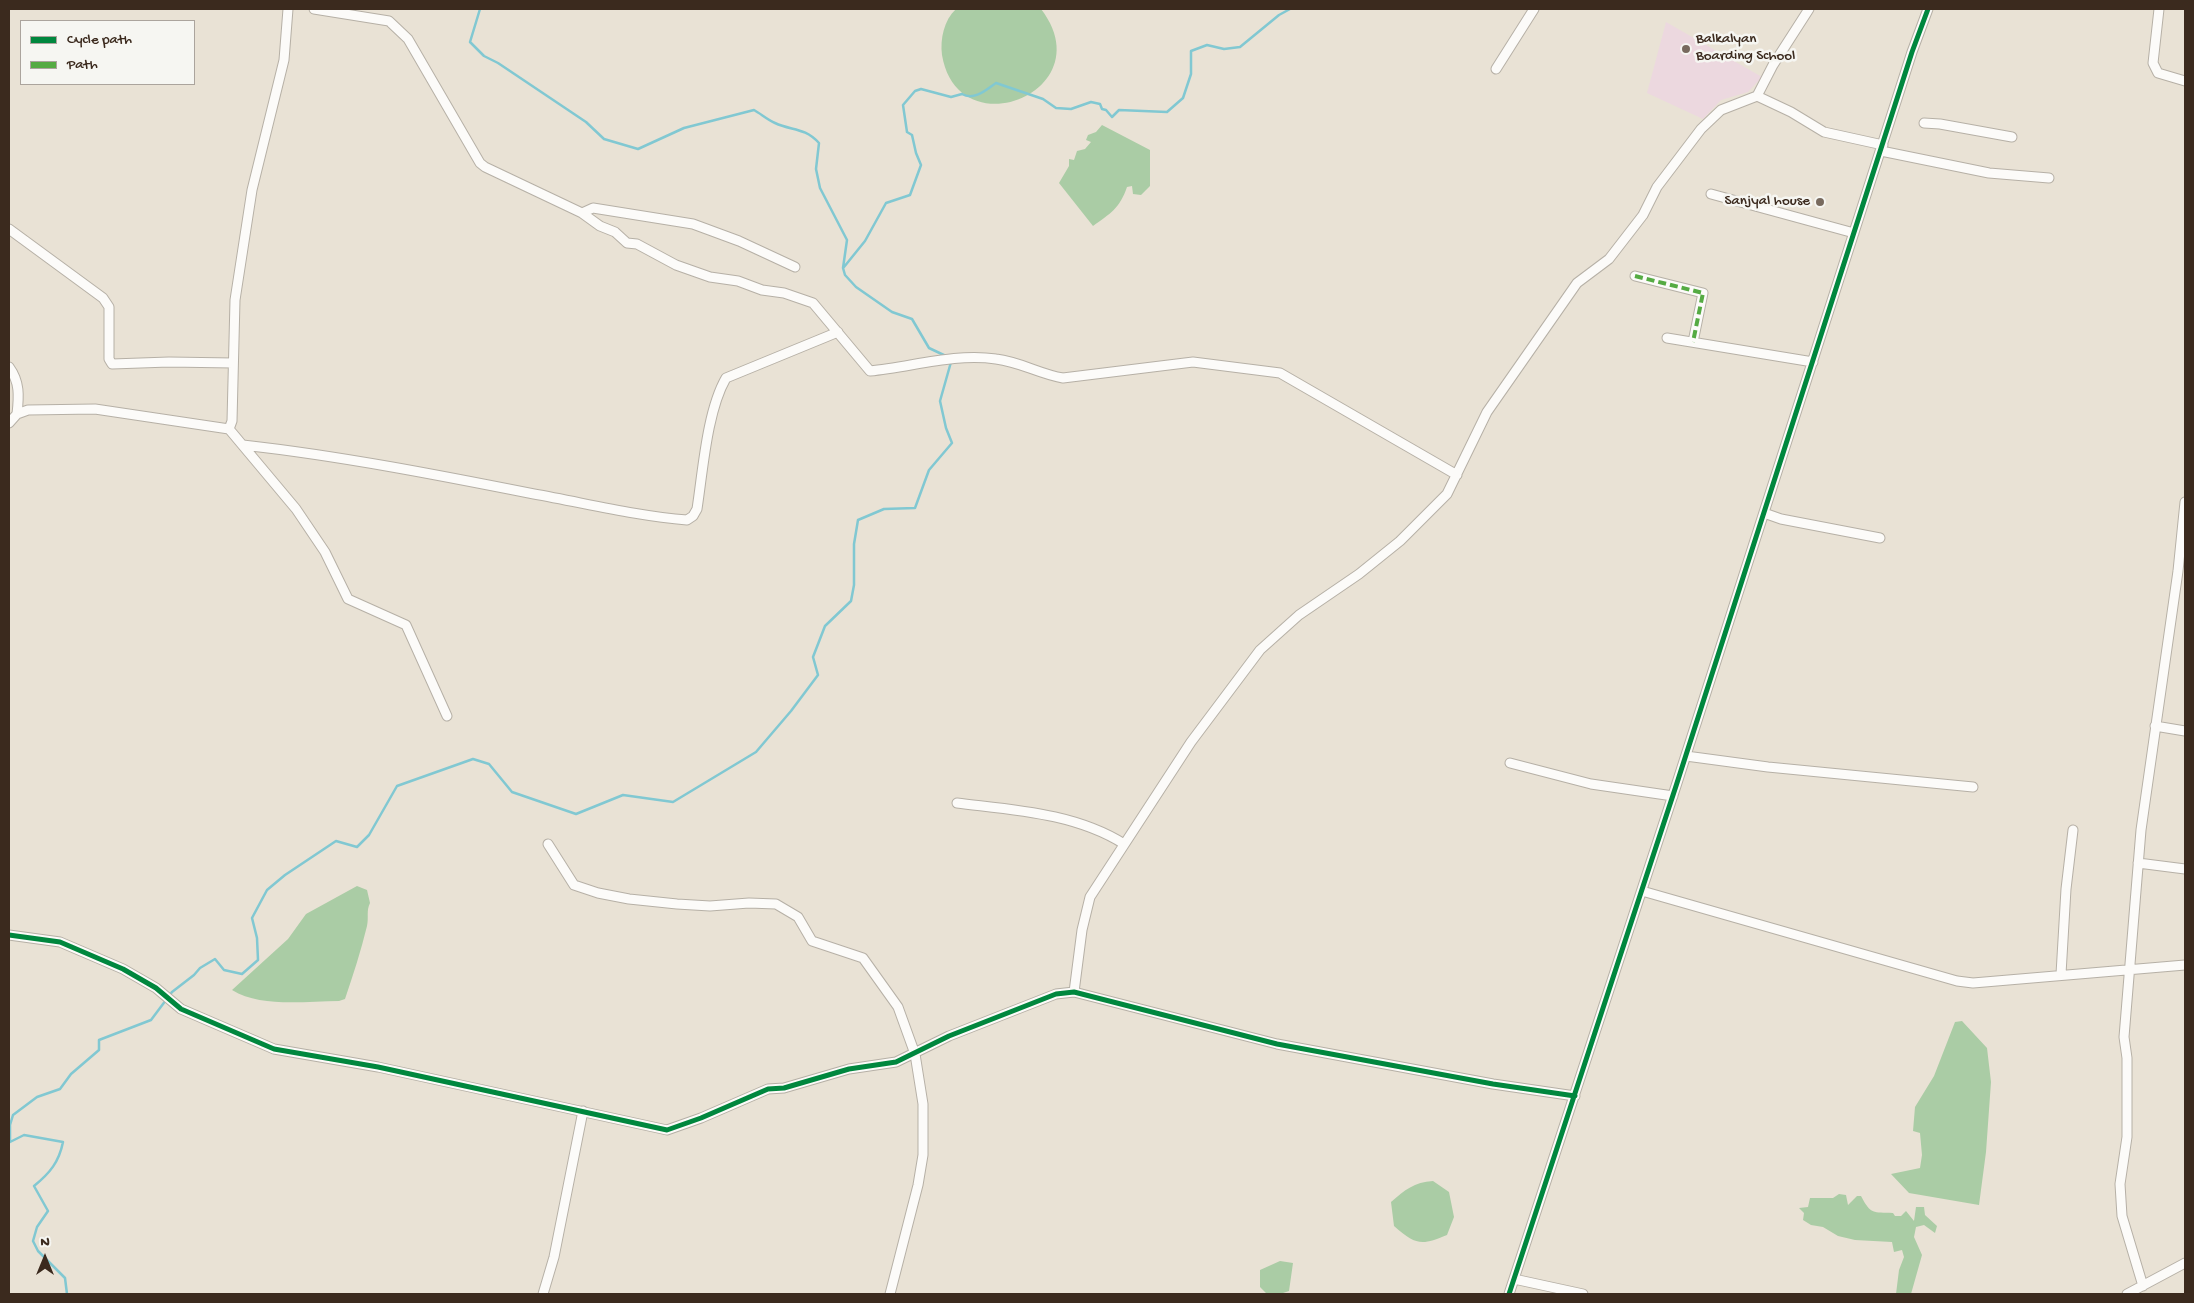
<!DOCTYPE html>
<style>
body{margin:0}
#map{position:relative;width:2194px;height:1303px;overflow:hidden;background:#e9e2d5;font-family:"Gochi Hand",sans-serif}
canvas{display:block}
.frame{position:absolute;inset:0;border:10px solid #3b2a1e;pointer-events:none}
.legend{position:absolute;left:20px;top:20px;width:175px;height:65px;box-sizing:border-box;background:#f6f6f2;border:1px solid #aba49d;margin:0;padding:6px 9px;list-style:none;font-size:15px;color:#3b2a1e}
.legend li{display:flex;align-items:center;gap:10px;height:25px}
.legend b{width:25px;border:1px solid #aba49d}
.north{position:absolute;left:20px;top:1233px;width:50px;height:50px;-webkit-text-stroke:4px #f6f6f2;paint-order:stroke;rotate:0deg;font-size:14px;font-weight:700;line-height:20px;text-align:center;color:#3b2a1e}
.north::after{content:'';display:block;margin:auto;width:18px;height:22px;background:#3b2a1e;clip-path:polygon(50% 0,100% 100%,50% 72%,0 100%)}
</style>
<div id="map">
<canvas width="2194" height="1303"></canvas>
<div class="frame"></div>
<ul class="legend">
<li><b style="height:6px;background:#00873e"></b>Cycle path</li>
<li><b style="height:6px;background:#55ab43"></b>Path</li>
</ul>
<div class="north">N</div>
</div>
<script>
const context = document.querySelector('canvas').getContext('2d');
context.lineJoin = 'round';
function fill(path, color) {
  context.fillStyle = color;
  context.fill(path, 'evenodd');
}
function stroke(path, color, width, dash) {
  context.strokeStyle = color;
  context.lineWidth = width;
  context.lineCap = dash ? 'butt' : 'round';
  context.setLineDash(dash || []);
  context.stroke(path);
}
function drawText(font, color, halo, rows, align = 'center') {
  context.font = font + ' "Gochi Hand",sans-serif';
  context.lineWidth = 5;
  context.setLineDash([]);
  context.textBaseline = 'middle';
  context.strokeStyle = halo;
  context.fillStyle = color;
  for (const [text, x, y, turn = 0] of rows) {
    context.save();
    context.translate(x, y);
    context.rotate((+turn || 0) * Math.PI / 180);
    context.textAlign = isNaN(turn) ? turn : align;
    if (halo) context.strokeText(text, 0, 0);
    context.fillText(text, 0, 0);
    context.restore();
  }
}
fill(new Path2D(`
 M1666,22l96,55 -14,15 -27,8 -18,19 -56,-26z`), '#ecd8df');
fill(new Path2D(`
 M956,9h85c63,82 -83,141 -99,46 -2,-16 2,-35 14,-46z
 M1102,125l48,25v36l-9,9 -8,-1 -1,-8 -5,1c-7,21 -17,27 -34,39l-34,-43 10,-17v-7l5,1 3,-9 8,-2 6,-7 -5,-2 2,-5 8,-3z
 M357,886l10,4 3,13c-4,8 -1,14 -3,23 -6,25 -14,49 -22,73l-6,2c-34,0 -78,7 -107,-11l56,-51 18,-25z
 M1962,1021l25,27 4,34 -5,70 -7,53 -70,-12 -18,-19 29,-6 2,-13 -2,-22 -7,-2 2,-24 19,-31 21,-54z
 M1433,1181l16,11 5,25 -7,18c-26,11 -31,10 -53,-9l-3,-24c14,-12 23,-20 42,-21z
 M1839,1194l7,1 2,10 9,-9h4c10,19 12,16 32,17l2,3h6l5,-5 8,10 2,-14h8l1,8 12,11 -2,7 -11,-8 -8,2 -2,10 8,18 -11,39h-15l3,-24 5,-13 -2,-7 -8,2 -2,-10 -37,-2 -17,-4 -15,-9 -12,-2 -8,-5 1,-7 -5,-5 9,-1 2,-9h23z
 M1280,1261l13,2 -4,28 -9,3h-13l-7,-7v-17z`), '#aacca5');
stroke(new Path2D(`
 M480,9l-10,33 14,14 14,7 88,59 18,17 34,10 46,-21 70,-18c7,4 14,10 21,13 17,8 29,4 44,20l-3,26 4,19 27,52 -4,28 2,7 11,12 36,25 20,7 17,29 19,9
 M844,267l21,-26 21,-38 24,-8 11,-30 -5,-12 -4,-18 -5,-3 -4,-27 12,-14 6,-2 30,8 11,-3c12,7 24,-4 34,-11l47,16 13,9 15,1 20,-7 9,2 2,5 4,1 6,7 7,-7 48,2 16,-14 8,-24v-23l16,-6 17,4 16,-2 39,-32 11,-6
 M67,1294l-2,-16 -27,-27 -5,-10 4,-14 11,-16 -14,-25c16,-13 25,-24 29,-44l-39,-7 -14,7v-17l3,-10 24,-18 23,-8 11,-15 28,-24v-10l52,-20 21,-28 22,-17 6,-7 15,-9 9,11 18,4 16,-14 -1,-22 -5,-20 15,-28 18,-15 51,-34 21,6 12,-12 28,-49 76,-27 16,5 23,28 64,22 47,-19 50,7 83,-50 35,-41 27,-36 -5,-18 12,-31 26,-25 3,-16v-41l4,-24 26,-11 31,-1 14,-38 23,-27 -6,-15 -6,-27 11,-39`), '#81c8d2', 2.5);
const minor = new Path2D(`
 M314,9l75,12 19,18 72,124 5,4 97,46 18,13 15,6 12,11 10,1 39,21 34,12 28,4 24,9 22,3 29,10 57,68c42,-4 84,-18 126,-12 25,3 43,15 67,19l130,-16 87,11 177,102
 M2159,9l-6,54 5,10 27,8
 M1496,69l38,-60
 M1757,96l34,16 33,20 59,13
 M1924,123l16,1 72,13
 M1881,151l108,22 60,5
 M1711,194l143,39
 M582,213l11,-5 100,16 46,17 56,26
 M9,229l94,69 6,9v52l3,5 57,-2 64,1
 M1635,276l68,17 -10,49
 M1667,338l146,24
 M9,367c11,15 10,29 8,47
 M9,423l8,-9 11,-4 67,-1 134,20 3,-8 3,-121 17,-110 32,-130 4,-51
 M229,429l67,80 29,43 23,47 58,26 41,91
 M243,445c98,11 195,30 291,49 51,9 102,22 153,26l6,-4 4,-7c6,-39 10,-98 29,-131l112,-46
 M1764,513l17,6 99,19
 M2155,726l30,5
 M1686,756l82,11 205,20
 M1510,763l81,21 82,12
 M957,803c56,7 118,10 167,41
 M548,844l26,41 24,8 31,6 48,5 33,2 39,-3 27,1 22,13 14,24 51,17 35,49 17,47 8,50v51l-5,30 -28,109
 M2138,863l47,6
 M1642,891l315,90 16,2 212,-18
 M9,935l51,7 63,27 33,19 25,21 93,40 104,18 289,63 34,-12 67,-29 16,-1 65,-19 47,-7 53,-26 107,-42 18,-2 203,52 216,40 82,12
 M2061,974l5,-85 7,-59
 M1074,992l8,-62 8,-33 101,-155 69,-92 39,-35 60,-41 41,-33 47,-47 40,-82 90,-129 32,-24 34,-44 14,-28 44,-58 20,-19 36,-14 16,-31 36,-56
 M1514,1279l69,15
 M2143,1286l-21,-70 -2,-32 7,-47v-79l-3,-21 17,-207 37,-259 7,-69
 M543,1294l11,-37 29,-146
 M1509,1294l167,-508 236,-734 16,-43
 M2127,1294l58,-31`);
stroke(minor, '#b6b0a6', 11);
stroke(minor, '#fcfbf9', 9);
stroke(new Path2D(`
 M1635,276l68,17 -10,49`), '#55ab43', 4, [8, 4]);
stroke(new Path2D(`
 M9,935l51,7 63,27 33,19 25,21 93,40 104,18 289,63 34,-12 67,-29 16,-1 65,-19 47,-7 53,-26 107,-42 18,-2 203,52 216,40 82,12
 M1509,1294l167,-508 236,-734 16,-43`), '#00873e', 5);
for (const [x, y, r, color] of [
 [1686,49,5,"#786a5e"],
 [1820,202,5,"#786a5e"]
]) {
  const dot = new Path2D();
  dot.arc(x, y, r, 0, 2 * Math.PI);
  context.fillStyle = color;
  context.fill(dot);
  stroke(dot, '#f6f6f2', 2);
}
drawText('15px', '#3b2a1e', '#f6f6f2', [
 ["Balkalyan",1696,40],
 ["Boarding School",1696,57],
 ["Sanjyal house",1810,202,"right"]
], 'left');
</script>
